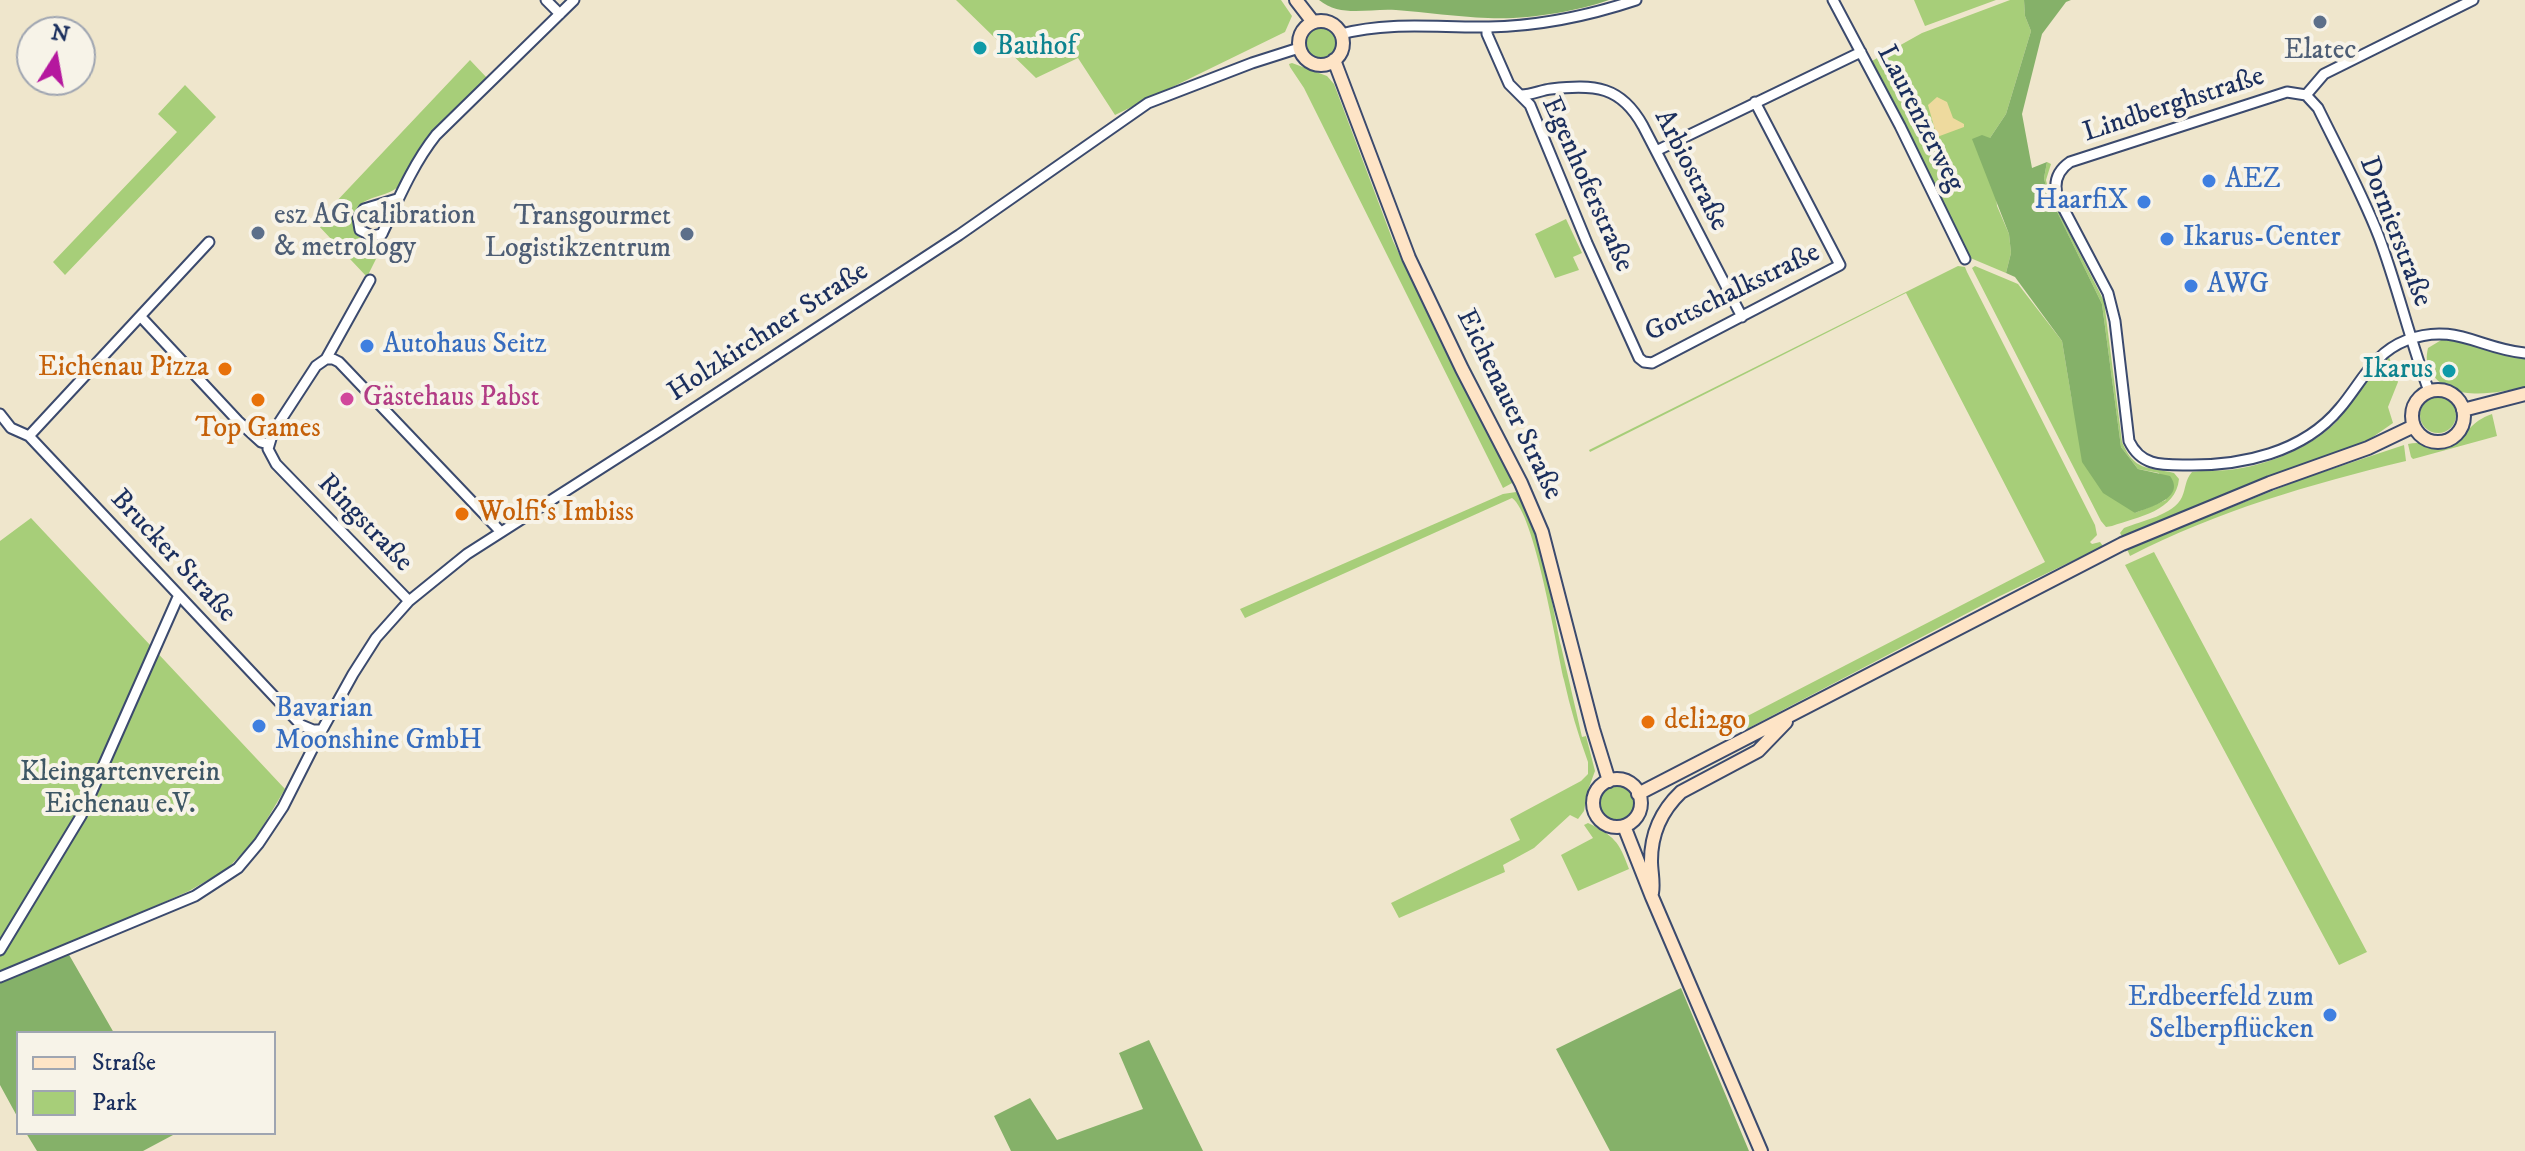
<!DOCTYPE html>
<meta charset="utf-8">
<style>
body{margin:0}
#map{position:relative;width:2525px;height:1151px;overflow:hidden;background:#efe6cc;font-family:"IM FELL DW Pica",serif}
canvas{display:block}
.legend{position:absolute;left:16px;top:1031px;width:260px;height:104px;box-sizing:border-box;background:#f7f3e8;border:2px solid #9fa5b1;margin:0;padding:10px 14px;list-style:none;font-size:24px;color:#1b2f5e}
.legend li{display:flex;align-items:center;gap:16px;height:40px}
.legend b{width:40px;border:2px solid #9fa5b1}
.north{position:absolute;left:16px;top:16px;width:80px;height:80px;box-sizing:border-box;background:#f7f3e8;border:2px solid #9fa5b1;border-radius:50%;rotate:11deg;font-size:22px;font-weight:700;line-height:32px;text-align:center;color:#1b2f5e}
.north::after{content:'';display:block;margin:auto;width:28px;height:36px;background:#b5179e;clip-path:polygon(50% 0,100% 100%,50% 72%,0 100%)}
</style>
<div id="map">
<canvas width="2525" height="1151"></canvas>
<ul class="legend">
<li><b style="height:10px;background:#fee4c6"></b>Straße</li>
<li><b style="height:22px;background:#a7ce79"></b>Park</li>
</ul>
<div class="north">N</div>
</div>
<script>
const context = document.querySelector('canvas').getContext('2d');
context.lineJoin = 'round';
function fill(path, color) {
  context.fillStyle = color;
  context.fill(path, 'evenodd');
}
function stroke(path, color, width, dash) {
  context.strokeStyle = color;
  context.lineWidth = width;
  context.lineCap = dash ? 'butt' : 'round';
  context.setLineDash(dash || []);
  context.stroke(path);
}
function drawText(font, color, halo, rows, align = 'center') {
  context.font = font + ' "IM FELL DW Pica",serif';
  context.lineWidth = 8;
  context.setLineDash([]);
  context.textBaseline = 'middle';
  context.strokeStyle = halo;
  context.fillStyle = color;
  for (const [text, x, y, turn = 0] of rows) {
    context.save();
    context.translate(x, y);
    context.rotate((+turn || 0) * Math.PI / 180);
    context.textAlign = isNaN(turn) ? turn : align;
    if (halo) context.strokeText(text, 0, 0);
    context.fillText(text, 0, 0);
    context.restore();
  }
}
fill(new Path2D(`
 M956,0h325l11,16 -7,16 -170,83 -37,-57 -42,20z
 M1914,0h82l-71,26z
 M2010,0h14l1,16 6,15 -25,83 -16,24 7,68 12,28 2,19 -5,20 -38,-16 -68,-144 -28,-52 50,-28z
 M1304 43a17 17 0 1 1 34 0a17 17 0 1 1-34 0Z
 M470,60l17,18c-20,20 -45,40 -62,63 -9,13 -14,31 -24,43 -11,13 -34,11 -44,24 -12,17 3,41 24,31l1,8 -15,30 -51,-54z
 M1292,63l35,13 7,8 59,157 49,104 72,137 -11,6 -199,-400 -14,-21 -1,-3z
 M185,85l31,32 -151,158 -12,-13 124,-130 -19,-18z
 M2047,162l4,2 -5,16 3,13 55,108 18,141c13,30 24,24 52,31l5,6c-3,32 -41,38 -67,47l-6,1 -5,-6 -129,-253 3,-2 43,18 44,57 10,60 63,112 31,-13 -7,-27 -21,-4 -17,-22 -19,-143 -55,-113 -3,-13z
 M1566,219l16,34 -9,4 6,13 -24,8 -20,-44z
 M1958,266l7,1 2,5 128,253 2,10 -7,7 2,2 8,-2 3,4 -105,51 -257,135h-12l3,-8 313,-162 -139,-269 -316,159 -1,-2z
 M2443,339c28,0 54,16 82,20v28c-29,6 -75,16 -94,-15 -5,-9 -5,-15 -3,-24z
 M2389,357l9,25 -10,25 5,16 -23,16 -29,13 -218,86 -3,-5 4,-5c17,-7 50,-13 58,-31 4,-9 3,-17 10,-25 12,-2 24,-1 37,-2 37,-4 85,-23 110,-51 18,-21 28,-45 50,-62z
 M2420 415a18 18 0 1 1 36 0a18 18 0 1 1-36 0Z
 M2492,414l5,22 -84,23 -2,-2 -3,-13c16,-4 31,6 46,-3 16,-9 16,-19 38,-27z
 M2404,445l2,16c-95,23 -189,50 -276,95l-3,-7 175,-70z
 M1516,492c22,18 38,123 45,154 7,30 14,60 21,91l4,-1 9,35 -7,19 -4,21 -6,8 -8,-4 -36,33 -31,17 2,7 -106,46 -8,-15 129,-63 -10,-21 71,-38 7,-7v-12c-10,-27 -18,-55 -24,-82 -8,-34 -29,-166 -52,-182l-267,120 -5,-9 263,-115z
 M31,518l254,271 -31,52 -27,28 -38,22 -189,84v-434z
 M2154,552l213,400 -28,13 -214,-400z
 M1598 803a18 18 0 1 1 36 0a18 18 0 1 1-36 0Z
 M1588,823c26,13 31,18 41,46l-51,22 -17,-36 32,-17 -9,-13z`), '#a7ce79');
fill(new Path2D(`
 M1319,0h290c-35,12 -84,20 -121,18 -31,-1 -62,-6 -92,-8 -27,-2 -55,8 -77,-10z
 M2024,0h47l-5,2 -24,32 -20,80 10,54 15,-6 -3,16 3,13 55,113 19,143 17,22 32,7c16,22 -20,31 -35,37l-32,-20 -21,-31 -20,-121 -47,-64 -9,-4 5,-20 -2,-19 -37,-95 10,-4 8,3 16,-24 25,-83 -6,-15z
 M68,953l46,80h-96v85l-18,-33v-103z
 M1681,988l68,163h-139l-54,-102z
 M1149,1040l54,111h-192l-17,-35 36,-18 27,42 86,-31 -24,-56z
 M26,1133h146l1,2 -30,16h-106z`), '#85b169');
fill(new Path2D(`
 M1937,97l10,5 6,16 11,6v3l-27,10 -9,-32z`), '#eeda9e');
const street = new Path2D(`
 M546,0l14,14
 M1833,0l67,126 65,133
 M1487,27v7l22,50 21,21 57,138 52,115 5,4 8,1 188,-98 -85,-163
 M1341,34c50,-13 98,-6 148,-7 51,-1 99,-11 147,-27
 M1521,95c11,0 20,-5 30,-6 44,-5 70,-3 92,37l99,191
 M2306,95l18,-21 149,-74
 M1656,151l205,-99
 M397,199l-33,10 -6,9 2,12 12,6 10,-2c16,-34 31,-70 54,-99l138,-135
 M370,280l-44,79 -10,7 -43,66 -5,17 8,15 133,137
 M141,317l97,104 23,21 7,2
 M326,359h7l6,3 162,170
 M2429,391c-19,-50 -31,-103 -50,-154 -17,-44 -40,-86 -61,-129l-12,-13 -19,-3 -217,70c-13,9 -17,21 -12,36l50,95 7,28 14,120c12,25 32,24 57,24 55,1 117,-12 154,-57 22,-26 33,-55 67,-68 48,-18 73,9 118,13
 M0,414l11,14 18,8 272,289 12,5h9l31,-56 23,-36 33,-37 58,-47 194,-124 298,-195 189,-132 104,-40 47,-15
 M29,436l180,-194
 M0,950l81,-134 97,-219
 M0,977l195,-81 43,-28 21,-25 24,-36 39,-77`);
const secondary = new Path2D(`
 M1296,0l17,22
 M1299 43a22 22 0 1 1 44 0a22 22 0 1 1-44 0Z
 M1334,60l75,198 53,111 59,114 21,49 51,197 16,52
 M2412 416a26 26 0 1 1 52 0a26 26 0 1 1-52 0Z
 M2463,410l62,-16
 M1593 803a24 24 0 1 1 48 0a24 24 0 1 1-48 0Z
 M1638,794l484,-250 148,-61 98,-35 46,-22
 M1624,826l28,71 109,254
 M1652,893c2,-11 -1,-21 -1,-32 0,-28 10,-50 30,-69l77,-41 28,-29`);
stroke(street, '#3b4a6e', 13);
stroke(secondary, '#3b4a6e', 16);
stroke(street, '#fff', 9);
stroke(secondary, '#fee4c6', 12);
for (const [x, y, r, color] of [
 [2320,22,8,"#5c6f8a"],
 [980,48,8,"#0f9aa8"],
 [2209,181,8,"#3f7fe0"],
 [2144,202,8,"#3f7fe0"],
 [258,233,8,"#5c6f8a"],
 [687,234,8,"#5c6f8a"],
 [2167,239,8,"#3f7fe0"],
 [2191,286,8,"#3f7fe0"],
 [367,346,8,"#3f7fe0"],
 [225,369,8,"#e8710a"],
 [2449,371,8,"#0f9aa8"],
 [347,399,8,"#d1479c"],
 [258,400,8,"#e8710a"],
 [462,514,8,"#e8710a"],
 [1648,722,8,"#e8710a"],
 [259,726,8,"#3f7fe0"],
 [2330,1015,8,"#3f7fe0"]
]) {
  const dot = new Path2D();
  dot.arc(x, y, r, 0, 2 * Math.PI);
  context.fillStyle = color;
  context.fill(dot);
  stroke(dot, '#f7f3e8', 3);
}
drawText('28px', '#0d838f', '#f7f3e8', [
 ["Bauhof",996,48],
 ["Ikarus",2433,371,"right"]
], 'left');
drawText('28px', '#4e5e75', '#f7f3e8', [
 ["Elatec",2320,52],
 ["esz AG calibration",274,217,"left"],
 ["& metrology",274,249,"left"],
 ["Transgourmet",671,218,"right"],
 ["Logistikzentrum",671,250,"right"]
]);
drawText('28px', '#1b2f5e', '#f7f3e8', [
 ["Lindberghstraße",2174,106,-18],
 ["Laurenzerweg",1919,119,63],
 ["Arbiostraße",1690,171,63],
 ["Egenhoferstraße",1586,185,66],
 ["Dornierstraße",2394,232,69],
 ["Gottschalkstraße",1733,294,-26],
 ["Holzkirchner Straße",769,333,-33],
 ["Eichenauer Straße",1508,405,64],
 ["Ringstraße",364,524,46],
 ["Brucker Straße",172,557,47]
]);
drawText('28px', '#366cbe', '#f7f3e8', [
 ["AEZ",2225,181],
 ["HaarfiX",2128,202,"right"],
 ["Ikarus-Center",2183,239],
 ["AWG",2207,286],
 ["Autohaus Seitz",383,346],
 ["Bavarian",275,710],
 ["Moonshine GmbH",275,742],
 ["Erdbeerfeld zum",2314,999,"right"],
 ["Selberpflücken",2314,1031,"right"]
], 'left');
drawText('28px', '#c56008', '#f7f3e8', [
 ["Eichenau Pizza",209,369,"right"],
 ["Top Games",258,430,"center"],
 ["Wolfi‘s Imbiss",478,514],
 ["deli2go",1664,722]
], 'left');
drawText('28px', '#b23c85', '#f7f3e8', [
 ["Gästehaus Pabst",363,399]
], 'left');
drawText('28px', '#3e5765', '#f7f3e8', [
 ["Kleingartenverein",120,774],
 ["Eichenau e.V.",120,806]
]);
</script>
